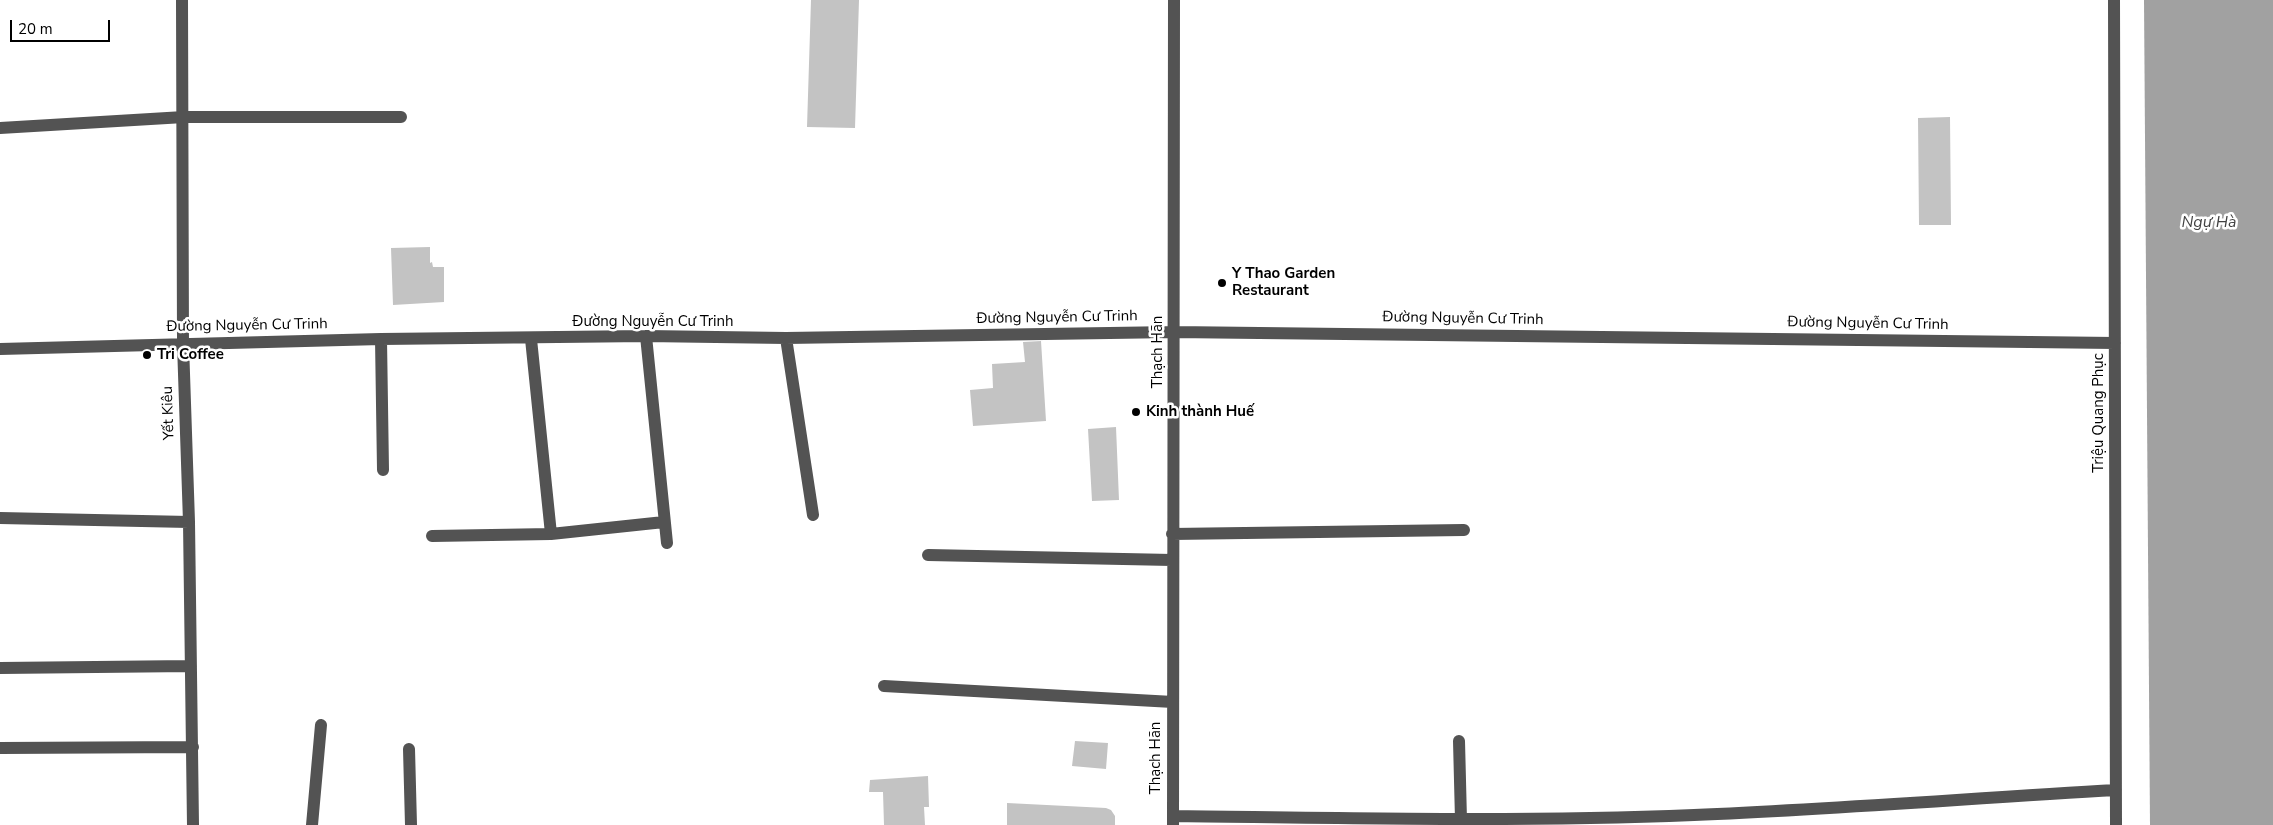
<!DOCTYPE html>
<meta charset="utf-8">
<style>
body{margin:0}
#map{position:relative;width:2273px;height:825px;overflow:hidden;background:#fff;font-family:"Nunito Sans",sans-serif}
canvas{display:block}
.scale{position:absolute;left:10px;top:20px;width:100px;height:22px;box-sizing:border-box;border:2px solid #000;border-top:0;padding-left:6px;font-size:15px;line-height:18px;white-space:nowrap;color:#000;-webkit-text-stroke:4px #fff;paint-order:stroke}
</style>
<div id="map">
<canvas width="2273" height="825"></canvas>
<div class="scale">20 m</div>
</div>
<script>
const context = document.querySelector('canvas').getContext('2d');
context.lineJoin = 'round';
function fill(path, color) {
  context.fillStyle = color;
  context.fill(path, 'evenodd');
}
function stroke(path, color, width, dash) {
  context.strokeStyle = color;
  context.lineWidth = width;
  context.lineCap = dash ? 'butt' : 'round';
  context.setLineDash(dash || []);
  context.stroke(path);
}
function drawText(font, color, halo, rows, align = 'center') {
  context.font = font + ' "Nunito Sans",sans-serif';
  context.lineWidth = 5;
  context.setLineDash([]);
  context.textBaseline = 'middle';
  context.strokeStyle = halo;
  context.fillStyle = color;
  for (const [text, x, y, turn = 0] of rows) {
    context.save();
    context.translate(x, y);
    context.rotate((+turn || 0) * Math.PI / 180);
    context.textAlign = isNaN(turn) ? turn : align;
    if (halo) context.strokeText(text, 0, 0);
    context.fillText(text, 0, 0);
    context.restore();
  }
}
fill(new Path2D(`
 M2144,0h129v825h-123z`), '#a1a1a1');
fill(new Path2D(`
 M811,0h48l-4,128 -48,-1z
 M1950,117l1,108h-32l-1,-107z
 M430,247v16l2,-1 1,5h11v35l-51,3 -2,-57z
 M1041,341l5,80 -73,5 -3,-36 23,-2 -1,-24 33,-2 -2,-20z
 M1116,427l3,73 -27,1 -4,-72z
 M1075,741l33,2 -2,26 -34,-3z
 M928,776l1,31h-5l1,18h-41l-1,-33h-14l1,-12z
 M1007,803l99,5 5,2 4,6v9h-108z`), '#c3c3c3');
stroke(new Path2D(`
 M182,0l1,344 6,178 4,303
 M2114,0l2,825
 M0,128l184,-11h217
 M646,336l21,207
 M786,338l27,177
 M381,339l2,131
 M531,339l20,195
 M0,349l381,-10 265,-3 140,2 388,-6 941,11
 M0,518l189,4
 M1172,534l292,-4
 M432,536l119,-2 113,-12
 M928,555l244,5
 M0,668l191,-2
 M884,686l289,16
 M1459,741l2,79
 M0,748l193,-1
 M409,749l2,76
 M1173,816c174,2 348,6 521,-1 141,-6 281,-17 422,-25
 M312,825l9,-100
 M1173,825l1,-825`), '#535353', 12);
for (const [x, y, r, color] of [
 [1222,283,5,"#000"],
 [147,355,5,"#000"],
 [1136,412,5,"#000"]
]) {
  const dot = new Path2D();
  dot.arc(x, y, r, 0, 2 * Math.PI);
  context.fillStyle = color;
  context.fill(dot);
  stroke(dot, '#fff', 2);
}
drawText('bold 15px', '#000', '#fff', [
 ["Y Thao Garden",1232,274],
 ["Restaurant",1232,291],
 ["Tri Coffee",157,355],
 ["Kinh thành Huế",1146,412]
], 'left');
drawText('15px', '#000', '#fff', [
 ["Đường Nguyễn Cư Trinh",1057,318,-1],
 ["Đường Nguyễn Cư Trinh",1463,319,1],
 ["Đường Nguyễn Cư Trinh",653,322],
 ["Đường Nguyễn Cư Trinh",1868,324,1],
 ["Đường Nguyễn Cư Trinh",247,326,-1],
 ["Thạch Hãn",1158,352,-90],
 ["Yết Kiêu",169,413,-92],
 ["Triệu Quang Phục",2099,413,-90],
 ["Thạch Hãn",1156,758,-90]
]);
drawText('italic 16px', '#424242', '#fff', [
 ["Ngự Hà",2209,223]
]);
</script>
